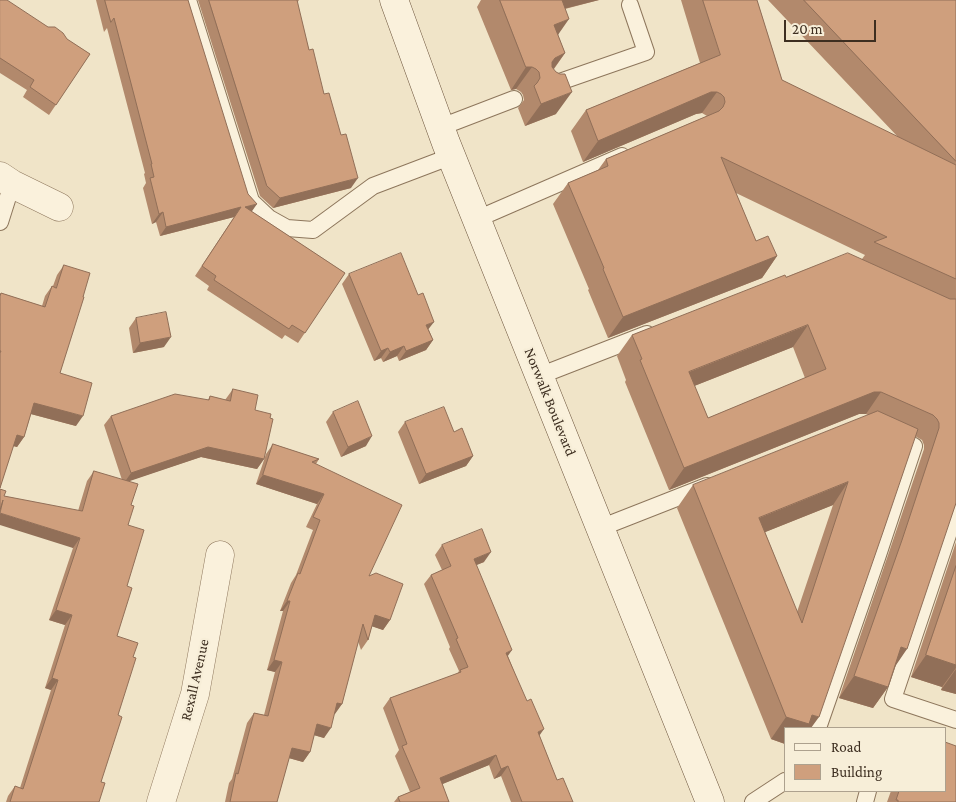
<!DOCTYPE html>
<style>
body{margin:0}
#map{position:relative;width:956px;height:802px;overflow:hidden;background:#f0e4c8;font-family:"Crimson Pro",serif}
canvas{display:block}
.legend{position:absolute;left:784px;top:727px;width:162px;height:65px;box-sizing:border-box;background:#f7eed8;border:1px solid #ada18e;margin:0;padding:6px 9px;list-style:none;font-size:15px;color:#3d2e20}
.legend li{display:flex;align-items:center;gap:10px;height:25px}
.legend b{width:25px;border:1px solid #ada18e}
.scale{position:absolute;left:784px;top:20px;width:92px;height:22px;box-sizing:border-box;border:2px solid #3d2e20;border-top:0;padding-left:6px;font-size:15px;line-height:18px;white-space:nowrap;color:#3d2e20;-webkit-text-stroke:4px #f7eed8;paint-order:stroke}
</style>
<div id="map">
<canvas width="956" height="802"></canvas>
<ul class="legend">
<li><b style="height:6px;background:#faf1dc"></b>Road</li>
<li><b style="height:14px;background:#cf9f7d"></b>Building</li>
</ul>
<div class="scale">20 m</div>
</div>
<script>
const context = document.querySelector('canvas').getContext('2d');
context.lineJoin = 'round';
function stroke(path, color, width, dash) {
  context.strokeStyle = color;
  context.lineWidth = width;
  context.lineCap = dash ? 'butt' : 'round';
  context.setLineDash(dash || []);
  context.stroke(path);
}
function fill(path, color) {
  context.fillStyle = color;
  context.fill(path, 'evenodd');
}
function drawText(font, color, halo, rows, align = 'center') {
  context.font = font + ' "Crimson Pro",serif';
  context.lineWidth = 4.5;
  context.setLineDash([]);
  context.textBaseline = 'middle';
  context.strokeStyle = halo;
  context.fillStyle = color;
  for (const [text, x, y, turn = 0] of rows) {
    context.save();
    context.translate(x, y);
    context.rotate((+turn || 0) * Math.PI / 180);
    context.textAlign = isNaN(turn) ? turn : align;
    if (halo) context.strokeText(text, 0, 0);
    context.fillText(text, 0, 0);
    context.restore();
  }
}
const service = new Path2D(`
 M188,0l63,201 18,17 18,10 26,2 60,-44 79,-30
 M548,86l98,-34 -16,-47
 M441,127l73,-28
 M477,219l145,-63
 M0,222l12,-38
 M539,376l108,-42
 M956,511l-63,188 63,21
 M600,528l107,-42
 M818,728l59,-170 37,-112 -23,-10
 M753,802l32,-21
 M865,802l3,-11`);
const minor = new Path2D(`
 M0,176l12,8 47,23
 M161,802l34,-108 25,-139`);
const secondary = new Path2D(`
 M394,0l52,143 264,659`);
stroke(service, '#8d765c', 18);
stroke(minor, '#8d765c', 29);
stroke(secondary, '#6f573f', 29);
stroke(service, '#faf1dc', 16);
stroke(minor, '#faf1dc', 28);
stroke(secondary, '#faf1dc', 28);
fill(new Path2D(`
 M0,0l48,27 42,27 -41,61 -26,-18 4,-7 -27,-17z
 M96,0h92l63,211 94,62 -47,70 -13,-8 -3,4 -75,-49 2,-4 -14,-10 39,-59 -74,19 -4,-14 -4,2 -9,-36 3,-5 -2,-9 1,-1 -38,-145 -3,4z
 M198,0h101l-2,3 12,47 15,44 27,94 -78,20 -13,-12z
 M481,0h118l-34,9 -7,26 7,18 -11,16 2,45 -31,12 -7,-18 6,-8 -1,-5 -2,-3 -5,-3 -5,1 -34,-83z
 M681,0h76l25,80 116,57 -130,-137h188v503l-61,164 -7,20 -15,21 -34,-10 47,-137 38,-112v-4l-2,-5 -7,-4 -130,292v16l-14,-5 -94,-231 16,-23 175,-70 -2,-1h-7l-190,76 -44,-108 1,-2 -9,-24 15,-21 154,-58 76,-18 3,-4 -129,-62 20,48 21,15 -15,22 -154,60 -20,-48 1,-1 -36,-85 15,-21 30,-13 8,-11 101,-43 -5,-3 -6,1 -113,48 -12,-31 15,-21 114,-47zM793,347l12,31 -97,40 -14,-32zM833,505l-36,107 -32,-80z
 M64,265l19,32 -23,76 16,53 -45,-12 -7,23 -7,10 -4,-1 -13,42v-194l1,-1 41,13 3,-10 7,-10h1l4,-11z
 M349,274l80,56 4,10 -7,10 -27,11 -2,-5 -14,6 -2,-4 -7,3 -32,-77z
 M136,318l28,29 -31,6 -4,-25z
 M233,389l22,21 9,49 -7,10 -56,-12 -73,24 3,24 -3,20 -1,61 -10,50 16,21 -32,125 -2,20h-93l2,-6 7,-10 5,2 31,-98 -6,-2 20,-63 -16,-5 24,-72 -69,-52 74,15 9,-30 7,-10 28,9 -18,-55 7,-9 97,-16 2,-4 15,4z
 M333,412l33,34 -25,11 -15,-35z
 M405,422l49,10 19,24 -7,10 -47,18 -21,-52z
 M273,444l46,15 -3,5 74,156 -7,10 -11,-4 -4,14 -7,10 -3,-9 -16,63 -8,10 -10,24 -10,-3 -4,17 -7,10 -14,-4 -12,44h-52l4,-19 3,-4 15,-56 7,-10 10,2 11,-43 -8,-2 16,-59h-3l11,-28 5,-8 17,-45 -7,-3 11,-23 -61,-20 10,-30z
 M956,542v152l-15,-4 1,-3 -31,-10z
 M442,545l42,17 -8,3 32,91 49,124 16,22h-62l-10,-26 -7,3 -5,-14 -47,19 7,18h-55l4,-5 12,-5 -15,-36 4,-6 -16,-42 7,-10 67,-24 2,-3 -10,-22 1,-2 -26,-63 7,-9 11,-5 -7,-15z
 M891,791h54l11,11h-69z`), '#b2896c');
fill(new Path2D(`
 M553,0h46l-56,14z
 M569,19l-16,23 1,-17z
 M565,53l-16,22 -10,5 16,-22z
 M526,67h6l-16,22 -5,1z
 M572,92l-16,22 -31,12 16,-22z
 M711,92h6l-15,21 -6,1 -113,48 15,-21z
 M358,178l-7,10 -78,20 7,-10z
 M257,204l-7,10 -5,-7z
 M241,207l-7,10 -74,19 6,-9z
 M163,212l-7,10 -4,2 7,-10z
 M777,256l-15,22 -154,60 15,-21z
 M434,322l-7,9 -1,-6z
 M808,325l-15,22 -119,47 15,-22z
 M171,337l-7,10 -31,6 7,-10z
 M433,340l-7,10 -27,11 7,-10z
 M404,346l-7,10 -14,6 7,-10z
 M388,348l-7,10 -7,3 7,-10z
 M874,392h7l-15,22h-7l-190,76 15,-22z
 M34,403l49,13 -7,10 -49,-13z
 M17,435l7,2 -7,10 -7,-2z
 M372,436l-6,10 -25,11 7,-10z
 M208,447l56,12 -7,10 -56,-12 -77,26 7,-10z
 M473,456l-7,10 -47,18 7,-10z
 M263,475l61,19 -7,10 -61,-20z
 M848,482l-15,23 -90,36 16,-23z
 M0,513l80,25 -7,10 -73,-23z
 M491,552l-7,10 -17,7 7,-10z
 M287,601h3l-7,10h-3z
 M56,610l16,5 -7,10 -16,-5z
 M375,615l15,5 -7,10 -15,-5z
 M901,647l6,2 -15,22z
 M512,650l-7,10 1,-7z
 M926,655l30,10v3l-14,19 -31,-10z
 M274,660l8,2 -7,10 -8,-2z
 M956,669v25l-15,-4z
 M854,676l34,11 -15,21 -34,-10z
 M52,678l6,2 -7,10 -6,-2z
 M337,703l5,1 -7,10 -5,-2z
 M812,715l7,2 -8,11h-26v16l-14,-5 15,-22z
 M317,724l14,4 -7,10 -14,-4z
 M544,729l-7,10 1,-7z
 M292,748l18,4 -7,10 -18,-5z
 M496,755l-7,10 -56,23 7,-10z
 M508,766l-7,10 -7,3 7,-10z`), '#916f58');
const building = new Path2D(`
 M0,0h7l41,27h7l8,6 4,6 23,15 -34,51 -26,-18 4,-7 -34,-22z
 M105,0h83l60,194 9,10 -12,3 100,66 -40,60 -13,-8 -3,4 -75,-49 2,-4 -14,-10 39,-59 -75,20 -3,-15 -4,2 -9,-36 4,-1 -3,-13h1l-38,-146 -3,4z
 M209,0h88l12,50 4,-1 11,45 5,-1 12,42 5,-1 12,44 -78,20 -13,-12z
 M500,0h62l7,19 -15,6 11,28 -10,5 -3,4v5l4,5 4,2h5l7,18 -31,12 -7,-18 3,-3 3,-5 -1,-6 -3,-3 -4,-2h-6z
 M703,0h54l25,80 174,85v114l-82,-37 13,-5 -166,-80 35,84 12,-5 9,20 -154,61 -20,-48 1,-1 -36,-85 40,-17 -2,-7 113,-48 4,-4 2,-5 -1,-5 -3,-3 -4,-2h-6l-113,49 -12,-31 134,-55z
 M804,0h152v161z
 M401,253l17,42 5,-2 11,29 -8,3 7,15 -27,11 -2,-5 -14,6 -2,-4 -7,3 -32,-77z
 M848,253l102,46h6v204l-49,146 -6,-2 -13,40 -34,-11 48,-136 37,-112v-5l-2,-4 -4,-4 -52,-23h-7l-190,76 -44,-108 2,-1 -10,-24 153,-60 1,2zM808,325l18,44 -118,49 -19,-46z
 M64,265l26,8 -7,24h1l-24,76 32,10 -9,33 -49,-13 -10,34 -7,-2 -17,53v-135l1,-2h-1v-55l1,-3 44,14 7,-21 4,2z
 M166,312l5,25 -31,6 -4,-25z
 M233,389l25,6 -3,15 16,4 -1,4 3,1 -9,40 -56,-12 -77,26 -20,-57 64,-22 34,6 1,-4 20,5z
 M358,401l14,35 -24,11 -15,-35z
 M444,407l10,25 8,-4 11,28 -47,18 -21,-52z
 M878,411l40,18 -35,103 -64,185 -7,-2 -3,9 -23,-7 -93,-232zM848,482l-46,141 -43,-105z
 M273,444l46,15 -7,3 90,43 -33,71 7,-3 27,11 -13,36 -15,-5 -7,25 -5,-16 -21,80 -5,-1 -6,25 -14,-4 -7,28 -18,-4 -15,54h-47l6,-29 2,1 16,-61 14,3 14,-54 -8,-2 16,-59h-3l11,-28 2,1 20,-54 -7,-3 11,-23 -61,-19z
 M94,471l44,13 -7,21 3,1 -6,19 16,5 -17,56 5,2 -15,48 21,7 -5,14 3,1 -18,57 4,2 -21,65 4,1 -6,19h-89l5,-16 8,3 35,-109 -6,-2 20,-63 -16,-5 24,-72 -80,-25 3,-13 -3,10v-21l6,2 -2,5 78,15z
 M482,529l9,23 -17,7 38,91 -6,3 21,48 4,-2 13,30 -6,3 19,48 6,-2 10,24h-51l-14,-36 -7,3 -5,-14 -56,23 9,24h-49l-2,-5 22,-9 -18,-42 5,-2 -17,-46 71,-26 -1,-2 8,-3 -12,-28 2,-1 -27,-63 20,-9 -9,-21z
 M956,566v99l-30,-10z
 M945,742l11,4v56h-58v-2h-2l3,-9h46z`);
fill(building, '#cf9f7d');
stroke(building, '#916f58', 1);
drawText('15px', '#3d2e20', '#f7eed8', [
 ["Norwalk Boulevard",550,402,68],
 ["Rexall Avenue",195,680,-77]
]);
</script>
